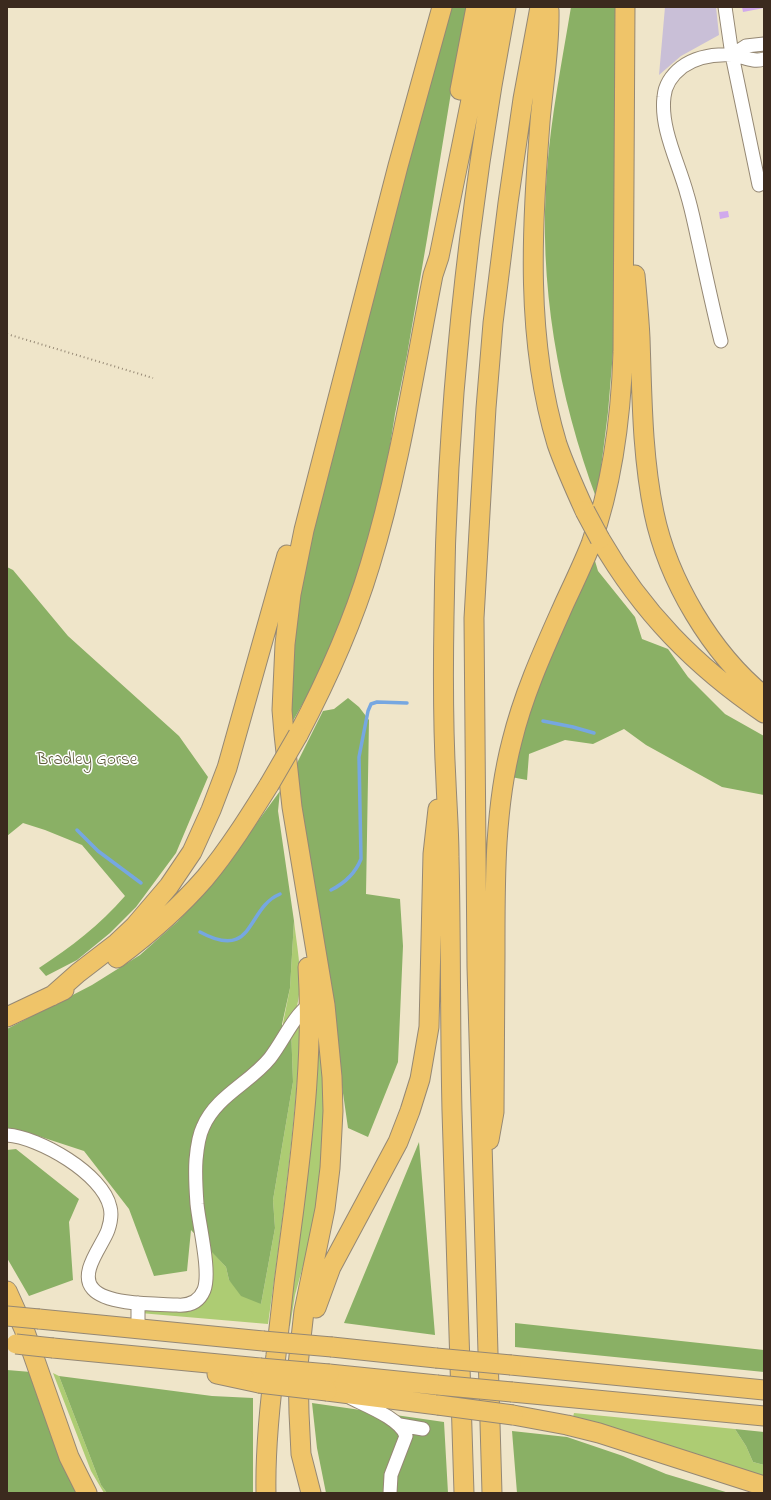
<!DOCTYPE html>
<style>
body{margin:0}
#map{position:relative;width:771px;height:1500px;overflow:hidden;background:#efe5c9;font-family:"Indie Flower",sans-serif}
canvas{display:block}
.frame{position:absolute;inset:0;border:8px solid #3b2a1e;pointer-events:none}
</style>
<div id="map">
<canvas width="771" height="1500"></canvas>
<div class="frame"></div>
</div>
<script>
const context = document.querySelector('canvas').getContext('2d');
context.lineJoin = 'round';
function fill(path, color) {
  context.fillStyle = color;
  context.fill(path, 'evenodd');
}
function stroke(path, color, width, dash) {
  context.strokeStyle = color;
  context.lineWidth = width;
  context.lineCap = dash ? 'butt' : 'round';
  context.setLineDash(dash || []);
  context.stroke(path);
}
function drawText(font, color, halo, rows, align = 'center') {
  context.font = font + ' "Indie Flower",sans-serif';
  context.lineWidth = 3;
  context.setLineDash([]);
  context.textBaseline = 'middle';
  context.strokeStyle = halo;
  context.fillStyle = color;
  for (const [text, x, y, turn = 0] of rows) {
    context.save();
    context.translate(x, y);
    context.rotate((+turn || 0) * Math.PI / 180);
    context.textAlign = isNaN(turn) ? turn : align;
    if (halo) context.strokeText(text, 0, 0);
    context.fillText(text, 0, 0);
    context.restore();
  }
}
fill(new Path2D(`
 M665,7h51l3,28 -38,21 -22,19z`), '#c9bfd7');
fill(new Path2D(`
 M294,921c3,27 10,58 3,85 -3,8 -9,17 -14,24v-7l7,-35z
 M299,1020l2,8c-6,99 -19,198 -33,296l-128,-11 9,-5 53,-7 3,-57 21,23 3,13 32,24 14,-76 -2,-28 20,-118 -2,-55z
 M317,1046l6,16 2,92 -16,90 -14,51 -5,31 -4,-1z
 M53,1373l6,3 42,109 6,8h-3l-13,-22z
 M574,1413l161,16 11,17 7,16 11,3v11l-191,-59z`), '#adcc73');
fill(new Path2D(`
 M449,7h19l-12,55 -29,177 -20,116 -12,59 -9,57 -29,107 -39,99 -28,49v-30l10,-121z
 M571,7h50l-4,297 -9,108 -11,88c-39,-105 -59,-217 -50,-329 4,-55 15,-109 24,-164z
 M592,551l6,20 37,46 7,22 26,10 20,28 37,37 39,22v59l-42,-8 -76,-42 -22,-16 -31,15 -28,-4 -36,14 -2,26 -16,-3 6,-36z
 M7,567l6,3 55,66 111,100 29,41 -32,76 -40,54 -26,26 -33,27 -31,16 -7,-8c32,-21 61,-43 86,-72l-43,-51 -37,-15 -22,-7 -16,13z
 M348,698l11,9 10,13 -3,174 34,5 3,47 -5,116 -30,75 -20,-9 -52,-363 27,-54 11,-2z
 M280,791l-2,20 16,110 -4,67 -8,36 1,6 8,-3 2,55 -20,118 2,28 -14,76 -20,-8 -12,-16 -3,-13 -35,-37 -4,41 -33,5 -25,-67 -45,-58 -61,-20 -16,5v-107l85,-44 48,-30 37,-33 33,-35z
 M419,1142l16,193 -91,-12z
 M16,1149l63,50 -10,23 4,58 -44,16 -22,-38v-108z
 M515,1323l249,27v22l-249,-25z
 M7,1370l24,2 48,121h-72z
 M59,1376l153,20 41,2v95h-146l-6,-8z
 M312,1403l132,19 4,71h-122l-9,-45z
 M735,1429l29,3v33l-11,-3 -7,-16z
 M512,1431l55,6 56,19 43,18 63,19h-212z`), '#8ab065');
stroke(new Path2D(`
 M543,721l30,6 21,6
 M77,830l21,21 43,32
 M331,890c14,-7 24,-16 30,-31l-2,-102 9,-46 3,-7 6,-2 30,1
 M200,932c55,30 46,-24 80,-38`), '#76a7e1', 3.5);
fill(new Path2D(`
 M742,7h22v1l-21,4z
 M728,211l1,6 -9,2 -1,-7z`), '#d0a9ec');
const minor = new Path2D(`
 M725,7l7,48 27,130
 M732,55l14,-9 18,-2
 M721,341c-8,-32 -15,-65 -22,-97 -4,-17 -7,-34 -12,-50 -8,-30 -27,-66 -23,-97 1,-13 9,-23 18,-30 14,-10 33,-13 50,-12 11,1 20,8 32,4
 M7,1135c32,2 96,39 103,72 2,7 0,17 -2,23 -5,15 -30,43 -15,59 14,16 63,15 84,16 12,1 22,-3 27,-15 7,-18 -5,-65 -7,-86 -1,-14 -2,-30 -1,-44 1,-11 2,-23 7,-33 13,-31 47,-44 67,-69 14,-18 22,-40 40,-54
 M138,1303v25
 M351,1398c16,8 50,21 55,38l-15,39 -1,18
 M400,1425l23,4`);
const highway = new Path2D(`
 M549,10c1,38 -6,75 -9,112 -8,108 -15,216 17,322 8,23 18,45 28,67
 M460,90l16,-83
 M635,275c2,21 4,42 5,63 2,58 2,117 14,175 14,67 57,140 110,183
 M600,539c42,73 95,127 164,174
 M298,735c29,-55 54,-110 72,-170 29,-94 44,-193 63,-290l6,-18 46,-226 7,-24
 M117,958c32,-24 62,-50 88,-80 24,-29 44,-61 64,-93
 M52,996l26,-23 39,-30 17,-16 35,-41 23,-34 19,-42 16,-42 60,-213
 M7,1017l57,-27
 M489,1140l5,-28c0,-52 1,-105 1,-157 0,-71 -1,-145 17,-214 12,-49 33,-94 53,-139 9,-19 18,-38 26,-58 22,-62 30,-127 32,-192l2,-345
 M7,1291l17,38 45,128 18,36
 M316,1308l15,-41 67,-125 12,-31 10,-32 9,-52 4,-173 5,-45
 M39,1319l224,22
 M332,1347l104,11
 M53,1348l207,20
 M511,1365l253,25
 M217,1374l42,9
 M329,1374l108,11
 M327,1391l111,14
 M512,1392l252,24
 M513,1415l54,10 32,8 165,53
 M266,1493c-1,-47 4,-92 10,-138 5,-49 11,-98 18,-147 10,-80 19,-160 14,-241
 M311,1493l-10,-39 -2,-41 -1,-48 6,-54 21,-102 5,-41 3,-57 -1,-34 -7,-72 -33,-198 -8,-73 -2,-24 3,-66 6,-50 13,-64 94,-364 44,-159
 M464,1493c-4,-127 -9,-254 -12,-382 -2,-85 -1,-169 -3,-254 0,-25 -2,-50 -3,-75 -3,-55 -3,-110 -2,-165 2,-204 24,-409 62,-610
 M492,1493l-15,-526 -3,-349 12,-210 7,-85 15,-120 15,-104 17,-92`);
stroke(minor, '#958874', 15);
stroke(highway, '#958874', 21);
stroke(new Path2D(`
 M7,334l146,44`), '#958874', 2, [1, 3]);
stroke(minor, '#fff', 13);
stroke(highway, '#efc469', 19);
const highwayBridge = new Path2D(`
 M585,511l15,28
 M269,785l29,-50
 M7,1316l32,3
 M263,1341l69,6
 M16,1344l37,4
 M436,1358l75,7
 M260,1368l69,6
 M259,1383l68,8
 M437,1385l75,7
 M438,1405l75,10`);
stroke(highwayBridge, '#958874', 21, []);
stroke(highwayBridge, '#efc469', 19);
drawText('17px', '#5d5b38', '#fff', [
 ["Bradley Gorse",87,761]
]);
</script>
